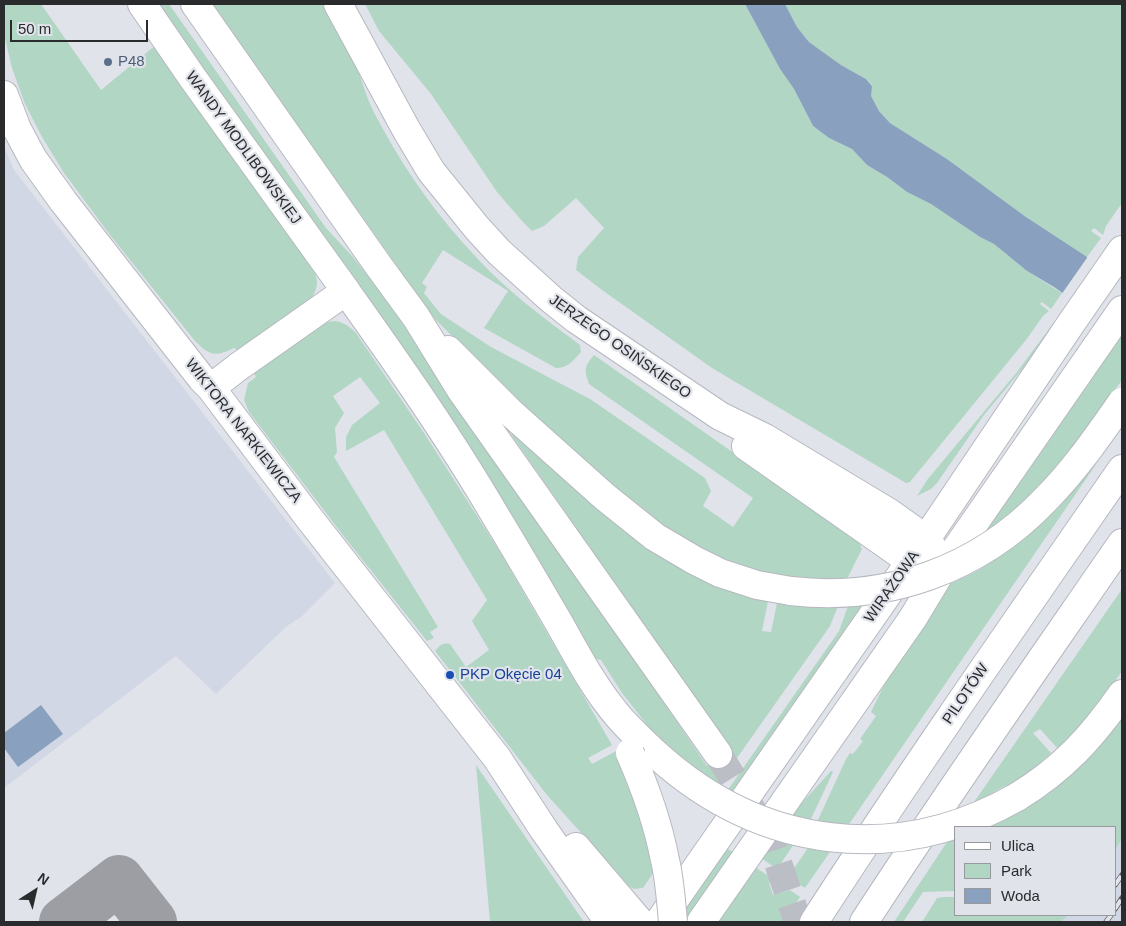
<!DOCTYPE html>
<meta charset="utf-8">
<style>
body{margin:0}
#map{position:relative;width:1126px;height:926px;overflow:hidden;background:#e1e3eb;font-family:Arial,sans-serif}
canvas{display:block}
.frame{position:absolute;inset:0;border:5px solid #2a2b2d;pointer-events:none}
.legend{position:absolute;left:954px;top:826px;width:162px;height:90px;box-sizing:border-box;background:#e1e3eb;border:1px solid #98999f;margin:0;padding:6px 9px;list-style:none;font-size:15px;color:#2a2b2d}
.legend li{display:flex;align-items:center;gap:10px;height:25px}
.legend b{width:25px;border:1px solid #98999f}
.north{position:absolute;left:10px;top:866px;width:50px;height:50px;-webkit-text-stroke:4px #e1e3eb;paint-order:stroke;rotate:35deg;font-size:14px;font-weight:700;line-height:20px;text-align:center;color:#2a2b2d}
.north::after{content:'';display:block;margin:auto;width:18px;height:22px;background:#2a2b2d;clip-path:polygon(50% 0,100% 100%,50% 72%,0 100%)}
.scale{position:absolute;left:10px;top:20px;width:138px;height:22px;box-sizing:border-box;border:2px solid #2a2b2d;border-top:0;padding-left:6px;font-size:15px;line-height:18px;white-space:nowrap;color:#2a2b2d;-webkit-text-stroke:4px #e1e3eb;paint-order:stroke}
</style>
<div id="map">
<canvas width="1126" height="926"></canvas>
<div class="frame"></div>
<ul class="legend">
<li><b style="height:6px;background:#fff"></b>Ulica</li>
<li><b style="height:14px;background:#b2d6c4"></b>Park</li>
<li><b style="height:14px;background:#89a1be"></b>Woda</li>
</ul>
<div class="north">N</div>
<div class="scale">50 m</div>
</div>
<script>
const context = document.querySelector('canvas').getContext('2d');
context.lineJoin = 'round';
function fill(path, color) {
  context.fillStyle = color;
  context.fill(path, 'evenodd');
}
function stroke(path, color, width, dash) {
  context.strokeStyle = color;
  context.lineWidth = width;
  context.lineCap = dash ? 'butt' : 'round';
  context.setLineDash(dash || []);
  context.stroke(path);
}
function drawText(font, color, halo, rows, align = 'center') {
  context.font = font + ' Arial,sans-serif';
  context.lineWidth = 4.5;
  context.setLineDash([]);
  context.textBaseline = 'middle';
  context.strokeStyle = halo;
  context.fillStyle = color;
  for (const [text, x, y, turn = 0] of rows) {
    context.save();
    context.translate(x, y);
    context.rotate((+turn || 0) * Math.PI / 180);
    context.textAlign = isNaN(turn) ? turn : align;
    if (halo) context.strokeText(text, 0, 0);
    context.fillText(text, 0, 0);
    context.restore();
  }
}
fill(new Path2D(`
 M4,146l10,24 321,413 -34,34 -14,9 -71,68 -40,-38 -172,132z
 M1122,839v83h-62l9,-7h46v-65z`), '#d2d7e5');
fill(new Path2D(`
 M4,4h37l60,86 56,-46 153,219c9,17 10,23 -1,39l-70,49 -5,-3c-19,9 -24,8 -39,-7l-85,-106 -46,-62 -22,-36 -17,-33 -13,-36 -8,-34z
 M156,4h13l157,224 26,28 20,25 69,96 266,389 24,-17 -220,-315 5,-4 209,159 43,12 -6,30 9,1 6,-29 26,3h35l-8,20 -112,159 -19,-14 -44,-36 -33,-42 -21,-33 -5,-1 -111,-185z
 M212,4h110c13,19 25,41 34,63 6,12 9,26 15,39 3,8 8,15 12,23 25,46 57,90 93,128 31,34 68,61 104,88l1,7c-8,9 -13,16 -25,16l-72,-40 24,-37 -65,-41 -21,33 5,4 -3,6 17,21 50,33 99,52 115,79 6,13 -8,15 30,21 20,-29 -164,-114c-5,-15 -5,-17 5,-29l264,185 4,9 -16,32 -54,-3 -25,-4 -46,-13 -68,-40 -74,-62 -93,-89 -53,-53z
 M365,4h380l35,65 14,20 19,37 16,12 23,11 15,16 20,12 20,15 24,12 49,33 14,7 33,27 35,22 -11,16 -9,-7 -2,2 9,7 -6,5 -17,24 -116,142 -4,1 -194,-115 -110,-78 -26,-20 2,-13 26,-29 -28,-30 -32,28 -12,5 -10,-10 -25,-29 -66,-98 -52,-63z
 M785,4h337v199l-16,23 -3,9 -9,-7 -3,3 10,7 -14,19 -17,-10 -44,-30 -79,-58 -57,-36 -11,-12 -9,-15 2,-11 -6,-6 -25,-14 -32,-23 -12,-15z
 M1059,317l-25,38 -50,60 -47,68 -6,6 -14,7 10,-16 90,-108 32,-43z
 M334,321c10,1 15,5 22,12l70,103 74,116 112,193 -24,13 4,6 24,-13 18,44 21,75 -12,18 -9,1 -4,-2 -83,-92 -112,-144c5,-6 8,-9 15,-7l16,23 23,-17 -17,-29 15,-21 -103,-170 -38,21v-14l6,-12 28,-22 -20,-26 -27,19 11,17 -9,15 2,24 -3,5 104,170 -8,5 4,6 -7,3 -85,-107 -93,-122 -5,-12 4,-17 8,-6 -4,-7 70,-47z
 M1122,333v47l-58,82 -38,41 -47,35z
 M1097,463l-250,364 -30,-5 29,-63 4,-6 3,1 10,-13 -3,-2 16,-23 -5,-4 18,-37 43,-62 18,-29 29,-14 43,-29 19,-17 22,-21z
 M1122,589v82l-16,24 -25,33 -22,22 -19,-21 -7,4 18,20 -23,20 -15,10 -12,5 -29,17z
 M866,604l-134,190 -5,-3 112,-160 9,-25z
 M1122,714v125l-7,11v-23h-125l57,-32 39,-36z
 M476,765l108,157h-94z
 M831,771l2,1 -23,49 -20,-5z
 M955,839v52l-32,1 -20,30h-9l53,-80z
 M775,840l9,3 10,1 -17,25 -16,-11z
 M726,848l7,4 -23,36 -24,34 -4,-14z
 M808,848l22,4 -25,36 -17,-11z
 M755,867l21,14 -7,2 4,12 17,-5 10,7 -16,25h-68z
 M944,897h11v18h114l-9,7h-138l15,-24z`), '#b2d6c4');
fill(new Path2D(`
 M745,4h40l12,23 12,15 32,23 25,14 6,7 -1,10 8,15 11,12 57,36 79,58 61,40 34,77 -67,-47 -27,-16 -33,-27 -14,-7 -49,-33 -24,-12 -20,-15 -20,-12 -15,-16 -23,-11 -16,-12 -19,-37 -14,-20z
 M41,705l22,29 -45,33 -14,-19v-15z`), '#89a1be');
fill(new Path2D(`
 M1089,255l33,24v54l-2,3 -59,-41z`), '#e1e3eb');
stroke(new Path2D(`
 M64,922l55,-42 33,42`), '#9d9ea4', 50);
stroke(new Path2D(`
 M718,754l52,85 26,77 1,6`), '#bcbec5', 28, [28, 14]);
const secondary = new Path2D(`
 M142,4l50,73 154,214 -108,76 -27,21
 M338,4l68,125 25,42 46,57 22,24 52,47 25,20 144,97 45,22 123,74 38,27 19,26
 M4,95l13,34 16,30 30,42 139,178 9,9 98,130 188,240 47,72 65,92
 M746,446l164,115 19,2
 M576,847l64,75
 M659,922l267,-383 146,-217 50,-72
 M701,922l212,-304 32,-53 177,-255`);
const highway = new Path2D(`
 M195,4l183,261 38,52 45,73 257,364
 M346,291c52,73 104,147 149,224 22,36 43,72 64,108 18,32 35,65 59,93 12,14 26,27 40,40
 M448,350l63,63 94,84 50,40 39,23 26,13 37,12 34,6
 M1017,797c46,-28 75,-60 105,-103
 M814,922c99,-153 204,-303 308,-453
 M864,922c83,-128 171,-253 258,-379`);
stroke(secondary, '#b6b8c0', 30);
stroke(highway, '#b6b8c0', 30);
stroke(secondary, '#fff', 28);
stroke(highway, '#fff', 28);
const rail = new Path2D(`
 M1115,885l7,-10
 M1115,909l7,-11
 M1106,922l5,-7`);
stroke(rail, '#595a5e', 5.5);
stroke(rail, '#e1e3eb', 4, [11]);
const highwayBridge = new Path2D(`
 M791,591c96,11 187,-21 254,-91 30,-30 53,-64 77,-98
 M630,753c15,34 28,71 35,107 5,21 6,42 8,62
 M658,756c104,93 237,110 359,41`);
stroke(highwayBridge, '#b6b8c0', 30, []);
stroke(highwayBridge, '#fff', 28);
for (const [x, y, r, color] of [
 [108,62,5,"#5c6f8a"],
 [450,675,5,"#1a4fb4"]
]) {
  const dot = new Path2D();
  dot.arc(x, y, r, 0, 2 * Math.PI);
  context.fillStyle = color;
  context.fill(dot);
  stroke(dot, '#e1e3eb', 2);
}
drawText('15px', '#4e5e75', '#e1e3eb', [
 ["P48",118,62]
], 'left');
drawText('15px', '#2a2b2d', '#e1e3eb', [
 ["WANDY MODLIBOWSKIEJ",243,148,54],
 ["JERZEGO OSIŃSKIEGO",620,347,35],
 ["WIKTORA NARKIEWICZA",243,431,52],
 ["WIRAŻOWA",892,587,-55],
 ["PILOTÓW",966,694,-56]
]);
drawText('15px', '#164399', '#e1e3eb', [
 ["PKP Okęcie 04",460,675]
], 'left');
</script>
